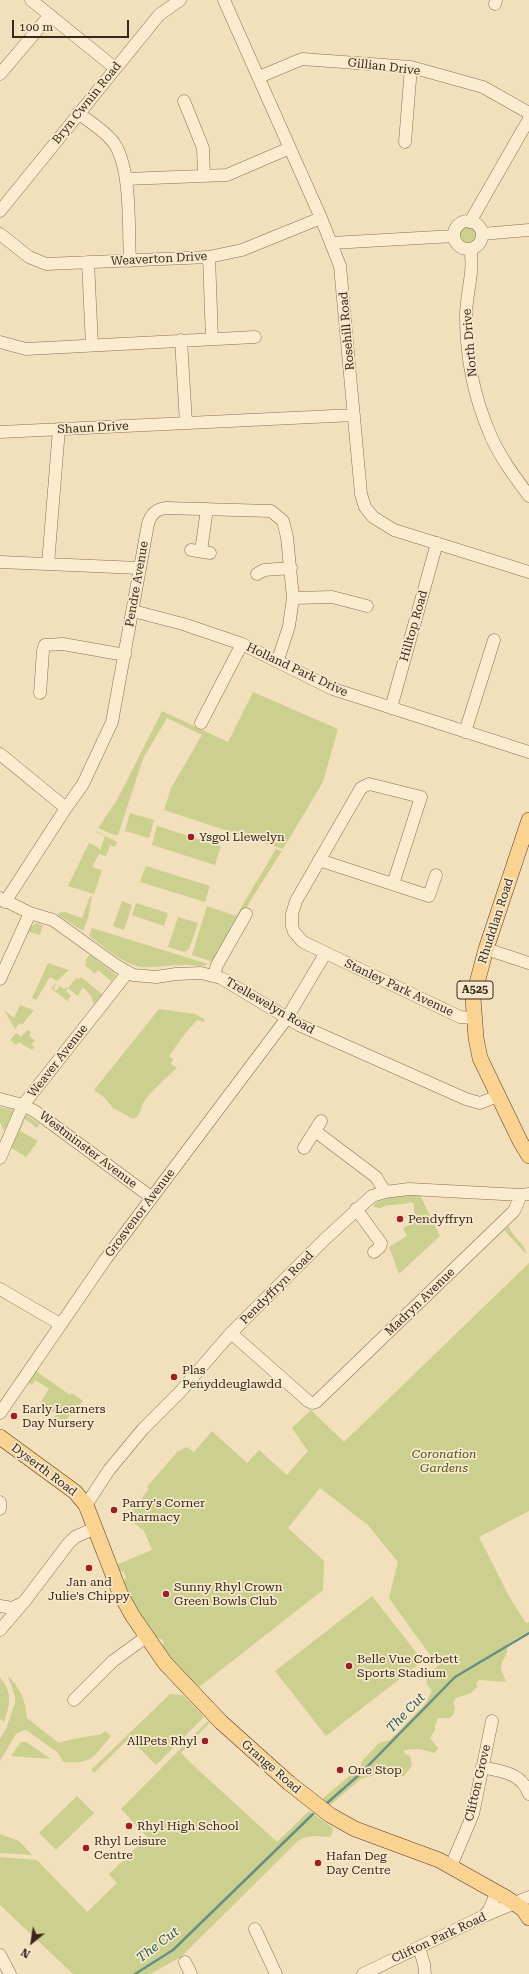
<!DOCTYPE html>
<style>
body{margin:0}
#map{position:relative;width:529px;height:1974px;overflow:hidden;background:#f2dfbb;font-family:"Roboto Serif",serif}
canvas{display:block}
.north{position:absolute;left:12px;top:1922px;width:40px;height:40px;-webkit-text-stroke:3px #f8e9cc;paint-order:stroke;rotate:210deg;font-size:11px;font-weight:700;line-height:16px;text-align:center;color:#38271a}
.north::after{content:'';display:block;margin:auto;width:14px;height:18px;background:#38271a;clip-path:polygon(50% 0,100% 100%,50% 72%,0 100%)}
.scale{position:absolute;left:12px;top:20px;width:117px;height:18px;box-sizing:border-box;border:2px solid #38271a;border-top:0;padding-left:5px;font-size:12px;line-height:14px;white-space:nowrap;color:#38271a;-webkit-text-stroke:3px #f8e9cc;paint-order:stroke}
</style>
<div id="map">
<canvas width="529" height="1974"></canvas>
<div class="north">N</div>
<div class="scale">100 m</div>
</div>
<script>
const context = document.querySelector('canvas').getContext('2d');
context.lineJoin = 'round';
function fill(path, color) {
  context.fillStyle = color;
  context.fill(path, 'evenodd');
}
function stroke(path, color, width, dash) {
  context.strokeStyle = color;
  context.lineWidth = width;
  context.lineCap = dash ? 'butt' : 'round';
  context.setLineDash(dash || []);
  context.stroke(path);
}
function drawText(font, color, halo, rows, align = 'center') {
  context.font = font + ' "Roboto Serif",serif';
  context.lineWidth = 3.5;
  context.setLineDash([]);
  context.textBaseline = 'middle';
  context.strokeStyle = halo;
  context.fillStyle = color;
  for (const [text, x, y, turn = 0] of rows) {
    context.save();
    context.translate(x, y);
    context.rotate((+turn || 0) * Math.PI / 180);
    context.textAlign = isNaN(turn) ? turn : align;
    if (halo) context.strokeText(text, 0, 0);
    context.fillText(text, 0, 0);
    context.restore();
  }
}
fill(new Path2D(`
 M460 234a9 9 0 1 1 18 0a9 9 0 1 1-18 0Z
 M253,692l85,37 -15,53 -40,67 -119,-39 7,-22 31,-53 -35,-17 -24,41 -25,76h-4l-16,-7 19,-28 45,-89 66,31z
 M130,813l24,7 -5,18 -24,-7z
 M157,826l64,20 -6,19 -63,-20z
 M96,831l21,11 -2,5 -5,-2 -4,11 -7,-2 -7,13 10,3 -8,24 -26,-8 21,-43 10,5 1,3 5,-15 -9,-4z
 M276,849l6,2 -30,47 -35,62 -4,2 -21,-7 15,-49 29,10z
 M146,866l64,20 -5,16 -65,-20z
 M90,896l2,1 -4,21 -5,13 -25,-16v-2l7,-1 17,6z
 M122,901l10,4 -8,25 -11,-4z
 M136,903l32,10 -4,13 -32,-11z
 M178,917l20,6 -9,26 -5,3 -16,-5z
 M36,923l7,2 -3,10 -10,-3 -3,3 3,-8z
 M92,928l116,36c-7,4 -17,0 -25,1 -13,0 -27,3 -41,2 -20,-3 -37,-20 -53,-31z
 M90,955l26,20 -11,15 6,-9 -13,-11 -3,4 -10,-9 2,-3 -2,-2z
 M48,963l21,7 -12,11 -7,-4 -14,23 -4,-2z
 M81,977l21,17 -8,10 -3,-8 -7,-8h-2l-4,8 -10,-8 -2,3 5,5 -3,4 2,3 -19,-15 6,-6 -3,6 2,3 4,-5 4,3 2,-2 2,1 8,-10 3,1z
 M20,1005l14,5 -12,15 -2,-2 -5,6 -11,-19 10,8z
 M159,1009l36,5 9,5 1,3 -8,-2 -13,15 -15,21 4,3 -2,5 6,4c-12,11 -25,22 -34,35 -3,6 -2,13 -10,16l-20,-11 -8,-10 -11,-8z
 M27,1030l4,2 -2,4 6,4 -4,5 3,2 -2,3 -13,-8 -3,3 -6,-5 6,-7 5,4z
 M0,1107l14,3 -10,21 -4,-9z
 M26,1115l14,9 -3,4 -12,-9 -5,12 18,10 -12,16 -16,-10z
 M420,1195l20,41 -41,38 -10,-27 18,-11 -4,-8 16,-8 -5,-8v-8l-3,-2c-11,4 -21,1 -31,6l-6,-1v-3c15,-9 30,-8 46,-9z
 M509,1226c2,11 16,16 17,28l-22,-24z
 M529,1263v248l-50,26 31,61 16,25 3,-1v9l-22,13v9l-5,9 -1,7 5,13 -27,-2 -3,3 1,4 -6,6 -15,5 -3,6 2,3 -1,6 -4,5h-12l-3,7v5l-5,8 8,10 -3,5 -16,-4 -15,1 1,4 5,2 2,10 -8,10 -30,-1 -13,4 -32,27 -8,-6 39,-33 2,-6 17,-18 11,-3 36,-37 6,-13 -5,-5 -1,-10 12,-9 -49,-68 9,-36 -30,-37 -48,-37 -32,40 36,33 -1,29 -124,97 -3,-3 -1,1 -33,-38 2,-5 -3,-3 -5,-1 -22,-34 -10,-22 2,-5 -2,-5 -5,-1 -3,-6 36,-15 -8,-19 -17,-14 22,-28 -2,-2 30,-35 10,-5 7,5 18,-21 35,32 12,-13 28,25 21,-24 -16,-23 19,-18 33,32z
 M36,1371l34,24 2,-2 11,8 -6,7 -2,-1 -14,21 -10,-7 5,-7 -16,-11 9,-14 -14,-9 -3,5 -4,-3z
 M372,1596l51,65 -97,75 -51,-65z
 M8,1676c12,12 18,25 19,42l32,25c2,-2 38,-9 41,-8l5,-4 6,5c-18,21 -18,28 -48,26l-5,-9 -30,-22 -4,-1 -8,4 -16,27v-22l6,-10 9,-26v-7z
 M0,1677c13,16 10,27 4,45l-4,-3z
 M170,1694l13,1 20,21v2l-47,47 -27,-27 -35,35 -3,-3z
 M208,1721l2,1 -29,31 11,11 85,78 32,-31 23,16 1,4 -3,6c-12,0 -21,-3 -32,4l-117,116 -31,17h-77l-73,-69v-48l37,3 50,52 30,-29 -8,-9 38,-37 -26,-28z
 M21,1742h5l25,17 -40,-3z
 M77,1796l17,17 -38,37 -17,-17z
 M0,1834l19,7 13,14 -32,-2z`), '#cbd08f');
stroke(new Path2D(`
 M326,1804l34,-30 95,-97 74,-44
 M135,1974l38,-24 140,-136`), '#679084', 2.5);
const minor = new Path2D(`
 M31,0l84,68
 M224,0l97,218 19,48 21,228 4,13 8,10 21,13 135,42
 M495,4l1,-4
 M0,74l50,-59
 M259,77l43,-18 109,8 72,20 46,26
 M184,101l19,47 1,27
 M78,113c12,9 27,18 36,30 18,27 14,85 16,118
 M405,142l6,-75
 M126,179l101,-4 63,-27
 M0,211l159,-196 21,-15
 M454 235a14 14 0 1 1 28 0a14 14 0 1 1-28 0Z
 M470,222l59,-103
 M0,234l29,23 17,7 163,-7 33,-7 79,-32
 M482,234l47,-4
 M332,243l122,-7
 M470,249c5,20 -4,45 -4,67 0,40 8,81 24,118 9,22 25,43 39,62
 M209,257l3,82
 M88,262l4,83
 M181,340l5,83
 M0,342l26,7 229,-12
 M0,432l354,-17
 M191,550l19,3
 M201,551l6,-42
 M0,562l139,6
 M48,564l11,-135
 M257,574l7,-4 27,-2
 M293,598l39,-1 35,9
 M133,611l50,13 59,20 91,45 196,63
 M40,693l3,-42 2,-6 18,-1 62,11
 M391,708l46,-165
 M201,723l41,-79
 M465,732l29,-92
 M0,754l66,54
 M319,860l110,36 7,-21
 M393,884l28,-87 -52,-13 -8,4 -65,113 -4,13v12l2,6 9,10 157,75 14,1
 M0,898l30,15 23,7 64,46 16,9 23,2 20,-3 25,-1 20,5 78,47 167,74 14,4 18,-7
 M5,902l61,-94 17,-24 29,-62 36,-198c3,-10 8,-15 18,-16l105,3 12,10 4,16 6,61 -4,28 -11,34
 M486,949l43,14
 M214,976l3,-11 29,-51
 M0,979l30,-66
 M0,1099l23,6 13,7 115,85
 M315,1131l61,46 9,15
 M304,1148l17,-27
 M0,1158l23,-53 105,-133
 M356,1209l25,34 -1,4 -6,5
 M0,1289l60,35
 M231,1333l77,68 4,2 4,-1 198,-191 7,-16
 M0,1413l105,-153 182,-242 38,-64
 M0,1502v7
 M86,1505l23,-35 34,-41 36,-36 52,-60 93,-93 48,-44 13,-4 24,-3 112,6 8,-1
 M0,1606l12,2 11,-5
 M0,1630l24,-28 44,-58 7,-7 20,-9
 M74,1700l39,-39 33,-24
 M482,1767c20,5 39,5 47,27
 M451,1866l22,-52 19,-93
 M484,1916l5,-6 8,-18
 M255,1929l21,45
 M419,1947l5,17 1,10
 M0,1955l10,19
 M185,1962l6,12
 M363,1974l121,-58 45,-19`);
const major = new Path2D(`
 M529,820l-43,129 -13,49 3,40 4,20 40,83 9,15
 M0,1437l75,55 11,13 34,88 12,22 33,48 56,59 68,61 41,32 25,14 84,31 66,37 18,12 6,9`);
stroke(minor, '#8a6e54', 13);
stroke(major, '#573c29', 16);
stroke(minor, '#fceccf', 12);
stroke(major, '#f9d38f', 15);
for (const [x, y, r, color] of [
 [191,837,4,"#9f1e25"],
 [400,1219,4,"#9f1e25"],
 [174,1377,4,"#9f1e25"],
 [14,1416,4,"#9f1e25"],
 [114,1510,4,"#9f1e25"],
 [89,1568,4,"#9f1e25"],
 [166,1594,4,"#9f1e25"],
 [349,1666,4,"#9f1e25"],
 [205,1741,4,"#9f1e25"],
 [340,1770,4,"#9f1e25"],
 [129,1826,4,"#9f1e25"],
 [86,1848,4,"#9f1e25"],
 [318,1863,4,"#9f1e25"]
]) {
  const dot = new Path2D();
  dot.arc(x, y, r, 0, 2 * Math.PI);
  context.fillStyle = color;
  context.fill(dot);
  stroke(dot, '#f8e9cc', 1.5);
}
for (const [x, y, w] of [
 [475,990,36]
]) {
  const box = new Path2D();
  box.roundRect(x - w / 2, y - 9, w, 18, 3);
  context.fillStyle = '#f8e9cc';
  context.fill(box);
  stroke(box, '#38271a', 1);
}
drawText('bold 11px', '#38271a', null, [
 ["A525",475,990]
]);
drawText('12px', '#38271a', '#f8e9cc', [
 ["Gillian Drive",384,67,7],
 ["Bryn Cwnin Road",87,103,-51],
 ["Weaverton Drive",159,259,-3],
 ["Rosehill Road",347,331,-95],
 ["North Drive",470,343,-95],
 ["Shaun Drive",93,428,-3],
 ["Pendre Avenue",137,584,-80],
 ["Hilltop Road",414,626,-74],
 ["Holland Park Drive",297,670,25],
 ["Rhuddlan Road",496,921,-72],
 ["Stanley Park Avenue",399,988,25],
 ["Trellewelyn Road",270,1006,30],
 ["Weaver Avenue",58,1061,-52],
 ["Westminster Avenue",88,1150,37],
 ["Grosvenor Avenue",140,1213,-53],
 ["Pendyffryn Road",277,1288,-45],
 ["Madryn Avenue",420,1302,-44],
 ["Dyserth Road",44,1470,37],
 ["Grange Road",271,1767,41],
 ["Clifton Grove",478,1783,-77],
 ["Clifton Park Road",439,1938,-25]
]);
drawText('12px', '#38271a', '#f8e9cc', [
 ["Ysgol Llewelyn",199,837],
 ["Pendyffryn",408,1219],
 ["Plas",182,1370],
 ["Penyddeuglawdd",182,1384],
 ["Early Learners",22,1409],
 ["Day Nursery",22,1423],
 ["Parry's Corner",122,1503],
 ["Pharmacy",122,1517],
 ["Jan and",89,1582,"center"],
 ["Julie's Chippy",89,1596,"center"],
 ["Sunny Rhyl Crown",174,1587],
 ["Green Bowls Club",174,1601],
 ["Belle Vue Corbett",357,1659],
 ["Sports Stadium",357,1673],
 ["AllPets Rhyl",197,1741,"right"],
 ["One Stop",348,1770],
 ["Rhyl High School",137,1826],
 ["Rhyl Leisure",94,1841],
 ["Centre",94,1855],
 ["Hafan Deg",326,1856],
 ["Day Centre",326,1870]
], 'left');
drawText('italic 12px', '#4b561f', '#f8e9cc', [
 ["Coronation",444,1454],
 ["Gardens",444,1468]
]);
drawText('italic 13px', '#285954', '#f8e9cc', [
 ["The Cut",406,1713,-46],
 ["The Cut",158,1945,-37]
]);
</script>
